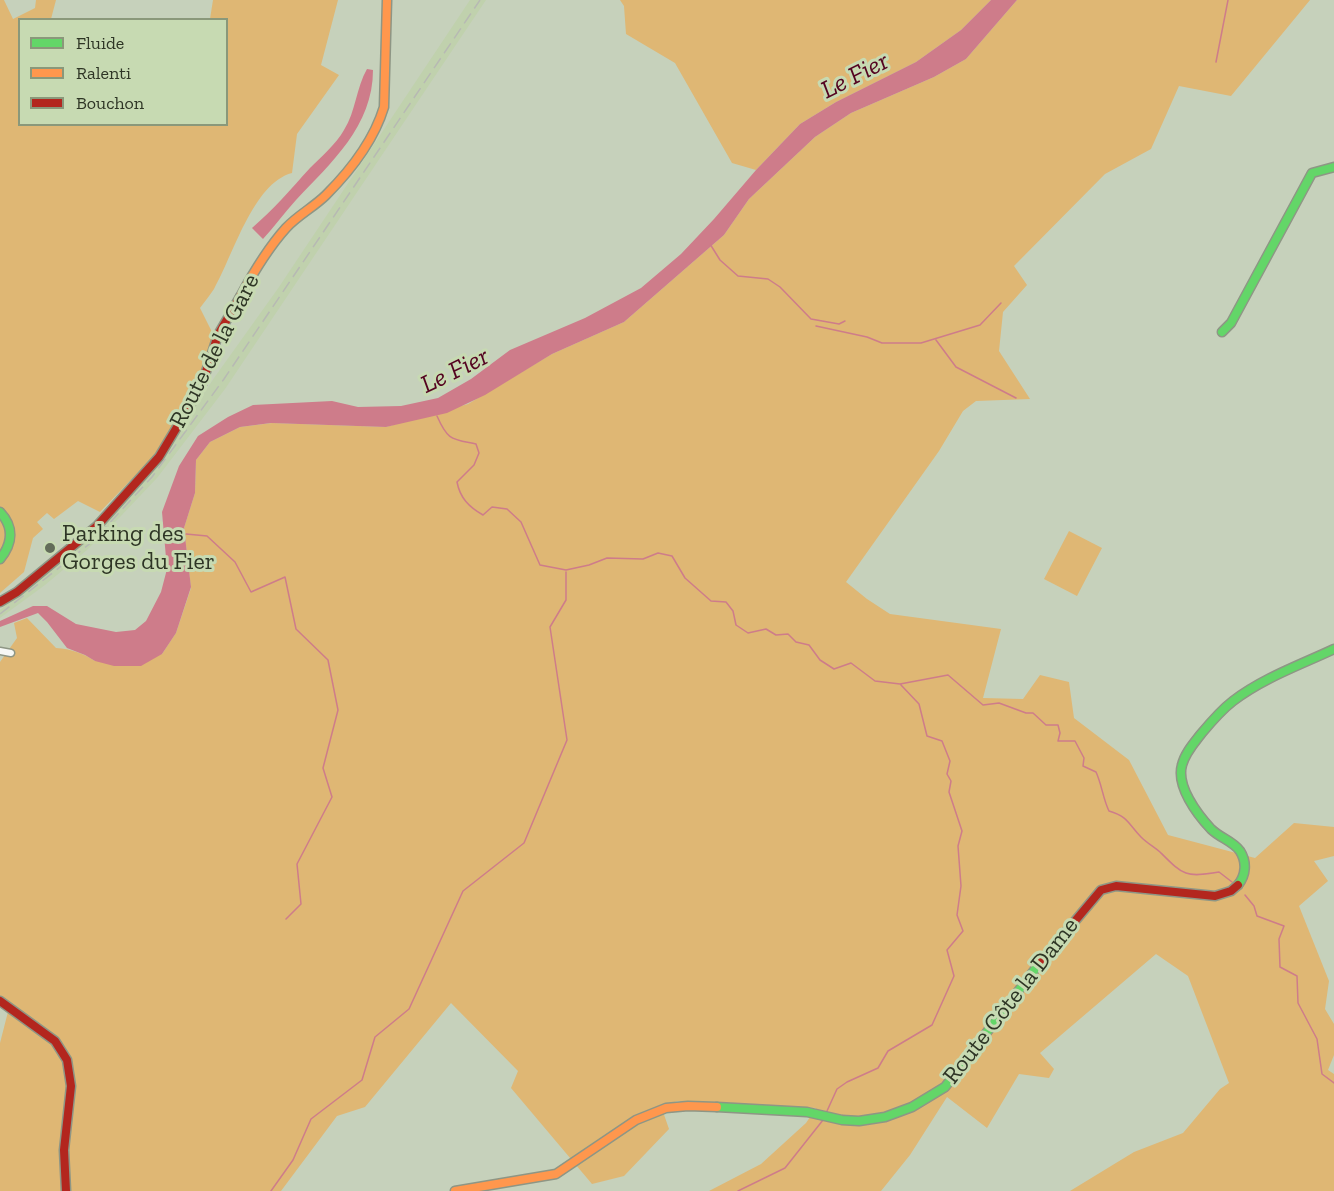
<!DOCTYPE html>
<meta charset="utf-8">
<style>
body{margin:0}
#map{position:relative;width:1334px;height:1191px;overflow:hidden;background:#c6d1bb;font-family:"Zilla Slab",serif}
canvas{display:block}
.legend{position:absolute;left:18px;top:18px;width:210px;height:108px;box-sizing:border-box;background:#c7dab2;border:2px solid #8a987a;margin:0;padding:8px 10px;list-style:none;font-size:18px;color:#2e3525}
.legend li{display:flex;align-items:center;gap:12px;height:30px}
.legend b{width:30px;border:2px solid #8a987a}
</style>
<div id="map">
<canvas width="1334" height="1191"></canvas>
<ul class="legend">
<li><b style="height:8px;background:#63d668"></b>Fluide</li>
<li><b style="height:8px;background:#ff974d"></b>Ralenti</li>
<li><b style="height:8px;background:#b3261e"></b>Bouchon</li>
</ul>
</div>
<script>
const context = document.querySelector('canvas').getContext('2d');
context.lineJoin = 'round';
function fill(path, color) {
  context.fillStyle = color;
  context.fill(path, 'evenodd');
}
function stroke(path, color, width, dash) {
  context.strokeStyle = color;
  context.lineWidth = width;
  context.lineCap = dash ? 'butt' : 'round';
  context.setLineDash(dash || []);
  context.stroke(path);
}
function drawText(font, color, halo, rows, align = 'center') {
  context.font = font + ' "Zilla Slab",serif';
  context.lineWidth = 6;
  context.setLineDash([]);
  context.textBaseline = 'middle';
  context.strokeStyle = halo;
  context.fillStyle = color;
  for (const [text, x, y, turn = 0] of rows) {
    context.save();
    context.translate(x, y);
    context.rotate((+turn || 0) * Math.PI / 180);
    context.textAlign = isNaN(turn) ? turn : align;
    if (halo) context.strokeText(text, 0, 0);
    context.fillText(text, 0, 0);
    context.restore();
  }
}
fill(new Path2D(`
 M470,0h16l-261,389 -68,89 -37,39 -33,33 -42,35 -45,33v-8l94,-76 67,-75 53,-81 65,-91z`), '#c0d1ad');
fill(new Path2D(`
 M0,0h4l9,19 22,-11 1,-8h20l-5,19 -31,1v104h206v-104l-16,-1 3,-19h125l-17,65 18,10 -42,59 -5,39c-39,10 -59,83 -78,116 -4,6 -9,12 -14,19l22,44 -69,105 -53,55 -22,-11 -24,18 -7,-6 -10,9 6,7 -10,9 -9,34 -24,21z
 M620,0h371l-30,30 -45,32 -80,40 -36,22 -44,46 -24,-7 -57,-100 -49,-29 -2,-28z
 M1017,0h293l-79,96 -52,-10 -28,63 -46,25 -91,92 13,19 -24,27 -4,39 31,48 -54,2 -13,10 -24,40 -93,131 21,17 23,15 111,15 -18,69 40,1 17,-24 29,7 5,36 55,42 39,75 87,23 39,-35 40,4v29l-20,5 14,20 -29,25 30,75 -4,28 9,15v31l-6,15 6,4v117h-264l64,-39 49,-19 37,-44 9,-6 -41,-107 -32,-22 -116,99 14,16 -5,9 -30,-4 -32,54 -40,-31 -37,58 -29,36h-172l52,-27 45,-41 10,-15 -138,-7 -17,5 8,23 -45,47 -32,8 -81,-96 7,-17 -67,-68 -86,104 -28,9 -56,75h-281v-148l10,-39 -10,-5v-337l17,-24 -3,-15 13,-5 29,30c15,1 27,5 39,13l67,-7 14,-21 15,-45 -7,-60 11,-35 1,-33 14,-18 30,-15 32,-4 114,4 82,-23 84,-50 72,-32 100,-87 25,-36 66,-62 36,-24 83,-36 32,-18z
 M1069,531l33,17 -25,48 -33,-17z`), '#dfb774');
fill(new Path2D(`
 M991,0h26l-51,59 -32,18 -83,36 -36,24 -66,62 -25,36 -100,87 -72,32 -67,41 -38,18 -61,14 -115,-4 -31,4 -30,15 -14,18 -1,33 -11,35 7,59 -15,46 -14,21 -21,12h-27l-19,-5 -10,-6 -18,-7 -20,-26 -9,-9 -38,14v-6l33,-15h14l29,18 40,8 19,-2 11,-9 15,-29 6,-23 -5,-57 17,-46 19,-30 30,-19 25,-12 79,-4 26,6 43,-1 37,-8 33,-19 39,-29 75,-32 56,-30 40,-34 33,-35 42,-49 44,-46 36,-22 80,-40 45,-32z
 M367,69l6,1c0,56 -42,93 -77,130 -12,13 -22,27 -33,39l-11,-11c21,-18 39,-39 58,-60 12,-12 26,-24 34,-38 12,-19 12,-42 23,-61z`), '#ce7c8a');
stroke(new Path2D(`
 M1216,62l12,-62
 M710,244l10,16 18,16 30,3 12,8 31,32 28,5 6,-3
 M816,326l51,11 15,6h39l59,-18 21,-22
 M936,340l20,27 60,31
 M437,416c11,25 15,23 39,28l3,9 -5,12 -17,17c3,16 12,25 26,33l9,-8 15,2 14,13 19,43 26,5 23,-5 18,-7 36,1 15,-6 14,3 13,22 26,23 15,1 7,9 3,14 12,8 18,-4 10,6 12,-1 8,8 13,3 11,15 14,9 17,-6 24,18 25,3 48,-9 35,30 16,-2 27,10h7l13,12h12l2,8 -2,8h17l9,17 -1,8 13,6c6,13 7,27 13,39 20,6 19,13 32,26 6,6 13,10 19,15 23,23 25,26 59,20l13,10
 M186,534l21,2 28,26 16,30 34,-15 11,52 32,31 10,50 -15,58 9,29 -35,67 4,40 -15,15
 M1245,895l9,11 3,10 27,10 -5,13 1,28 17,9 1,27 19,36 5,35 12,9
 M827,1111l10,-22 10,-7 31,-14 10,-17 44,-26 22,-49 -7,-26 16,-19 -6,-16 4,-29 -3,-40 4,-15 -13,-39 2,-11 -4,-7 3,-13 -8,-20 -15,-5 -8,-32 -18,-19
 M271,1191l22,-31 18,-41 51,-39 13,-43 34,-28 54,-118 61,-48 43,-103 -17,-113 16,-27v-28
 M738,1191l47,-23 38,-48`), '#ce7c8a', 1.5);
const street = new Path2D(`
 M0,651l11,2`);
const fast = new Path2D(`
 M1222,332l9,-9 81,-150 22,-6
 M0,512c14,15 13,31 0,47
 M1238,885c8,-10 9,-23 2,-34 -7,-10 -20,-13 -29,-22 -14,-15 -35,-43 -29,-64 3,-12 12,-22 19,-31 10,-12 19,-23 32,-33 30,-23 67,-36 101,-52
 M717,1107l90,5 35,8 17,1 26,-4 27,-10 33,-20 94,-123`);
const slow = new Path2D(`
 M240,297c13,-24 28,-49 46,-69 12,-13 28,-21 40,-33 24,-24 48,-55 58,-88l3,-107
 M455,1191l101,-17 80,-54 30,-12 22,-2 29,1`);
const jam = new Path2D(`
 M0,602l17,-10 80,-66 62,-69 42,-70 17,-52 22,-38
 M1039,964l62,-74 15,-4 99,10 16,-5 7,-6
 M0,1001l55,40 12,19 4,26 -7,64 2,41`);
stroke(street, '#8e9685', 9);
stroke(fast, '#8e9685', 11);
stroke(slow, '#8e9685', 11);
stroke(jam, '#8e9685', 11);
stroke(street, '#f6f8f5', 6);
stroke(fast, '#63d668', 8);
stroke(slow, '#ff974d', 8);
stroke(jam, '#b3261e', 8);
stroke(new Path2D(`
 M0,614l92,-72 60,-65 72,-98 256,-379`), '#b7b9b3', 1.5, [12, 6]);
for (const [x, y, r, color] of [
 [50,548,6,"#636c5a"]
]) {
  const dot = new Path2D();
  dot.arc(x, y, r, 0, 2 * Math.PI);
  context.fillStyle = color;
  context.fill(dot);
  stroke(dot, '#c7dab2', 2);
}
drawText('24px', '#2e3525', '#c7dab2', [
 ["Route de la Gare",215,351,-63],
 ["Route Côte la Dame",1011,1001,-52]
]);
drawText('24px', '#2e3525', '#c7dab2', [
 ["Parking des",62,534],
 ["Gorges du Fier",62,562]
], 'left');
drawText('italic 26px', '#540320', '#c7dab2', [
 ["Le Fier",855,76,-27],
 ["Le Fier",455,371,-26]
]);
</script>
